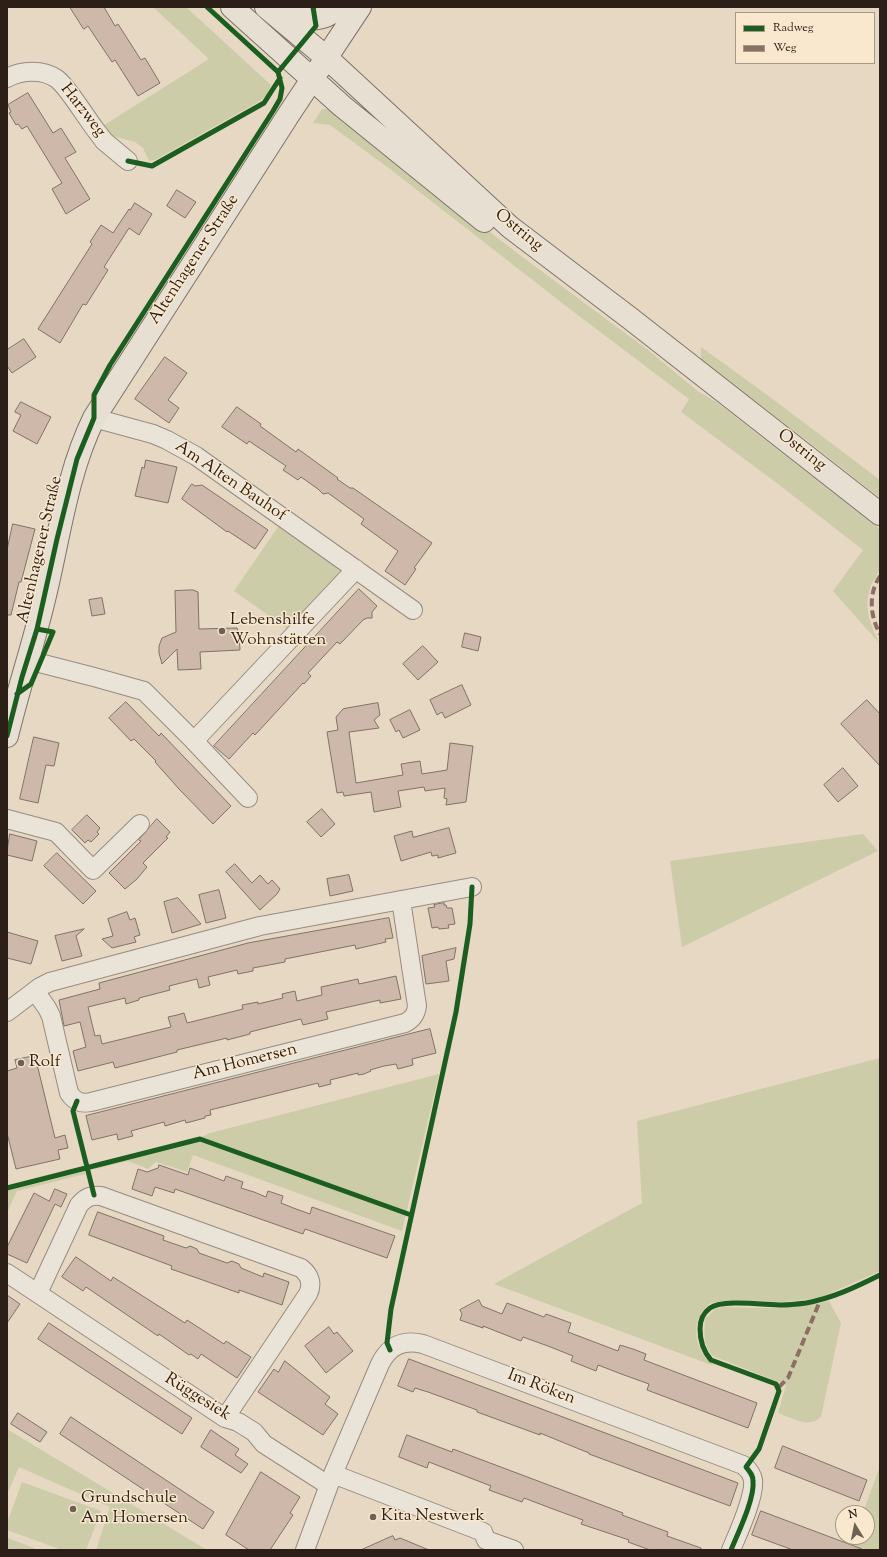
<!DOCTYPE html>
<meta charset="utf-8">
<style>
body{margin:0}
#map{position:relative;width:887px;height:1557px;overflow:hidden;background:#e7d8c3;font-family:"Sorts Mill Goudy",serif}
canvas{display:block}
.frame{position:absolute;inset:0;border:8px solid #2c1f18;pointer-events:none}
.legend{position:absolute;left:735px;top:12px;width:140px;height:52px;box-sizing:border-box;background:#f9e8ce;border:1px solid #a79885;margin:0;padding:5px 7px;list-style:none;font-size:12px;color:#2c1f18}
.legend li{display:flex;align-items:center;gap:8px;height:20px}
.legend b{width:20px;border:1px solid #a79885}
.north{position:absolute;left:835px;top:1505px;width:40px;height:40px;box-sizing:border-box;background:#f9e8ce;border:1px solid #a79885;border-radius:50%;rotate:350deg;font-size:11px;font-weight:700;line-height:16px;text-align:center;color:#2c1f18}
.north::after{content:'';display:block;margin:auto;width:14px;height:18px;background:#6d6054;clip-path:polygon(50% 0,100% 100%,50% 72%,0 100%)}
</style>
<div id="map">
<canvas width="887" height="1557"></canvas>
<div class="frame"></div>
<ul class="legend">
<li><b style="height:5px;background:#1b5e20"></b>Radweg</li>
<li><b style="height:5px;background:#8d6e63"></b>Weg</li>
</ul>
<div class="north">N</div>
</div>
<script>
const context = document.querySelector('canvas').getContext('2d');
context.lineJoin = 'round';
function fill(path, color) {
  context.fillStyle = color;
  context.fill(path, 'evenodd');
}
function stroke(path, color, width, dash) {
  context.strokeStyle = color;
  context.lineWidth = width;
  context.lineCap = dash ? 'butt' : 'round';
  context.setLineDash(dash || []);
  context.stroke(path);
}
function drawText(font, color, halo, rows, align = 'center') {
  context.font = font + ' "Sorts Mill Goudy",serif';
  context.lineWidth = 3;
  context.setLineDash([]);
  context.textBaseline = 'middle';
  context.strokeStyle = halo;
  context.fillStyle = color;
  for (const [text, x, y, turn = 0] of rows) {
    context.save();
    context.translate(x, y);
    context.rotate((+turn || 0) * Math.PI / 180);
    context.textAlign = isNaN(turn) ? turn : align;
    if (halo) context.strokeText(text, 0, 0);
    context.fillText(text, 0, 0);
    context.restore();
  }
}
fill(new Path2D(`
 M153,7h33l85,78 -4,10 -9,7 -103,58 -6,1 -6,-13 -8,-6 -22,-6 -12,-9 108,-68z
 M322,109h9l190,147 127,94 51,42 16,9 165,128c0,8 2,34 0,40 -2,6 -7,11 -9,16 -8,22 -1,40 9,59l-47,-53 30,-41 -85,-66 -97,-72 8,-13 -114,-86 -185,-144 -60,-44 -17,-2z
 M701,347l69,50 110,83v18l-66,-52 -113,-86z
 M280,524l61,45v4l-52,57 -55,-39z
 M863,834l15,17 -196,96 -12,-86z
 M880,1058v213l-61,27 -37,4 -61,-1c-3,1 -7,1 -10,2 -4,2 -6,6 -9,9 -12,17 -4,42 12,54l-220,-82 148,-81 -5,-82z
 M439,1074l-37,157 -209,-76 -6,17 -31,-10 -8,7 -20,-8 -33,8 -1,-6 107,-26 9,-4z
 M85,1171v3l-68,17 -10,22v-22z
 M829,1301l12,22 -20,94c-13,12 -28,1 -43,-4l8,-28 -73,-29c-10,-10 -9,-23 -8,-37l10,-10 9,-2c36,1 70,3 105,-6z
 M7,1429l200,121h-111l14,-43 -91,-40 -12,28z
 M880,1466v84h-25l-3,-7 2,-6h13v-24h-4z
 M22,1482l79,29 -15,39h-24l-55,-20v-7z
 M7,1538h1l31,12h-32z`), '#cdcca8');
const building = new Path2D(`
 M70,7h34l11,19 3,-2 23,36 4,-2 15,25 -22,13 -23,-36 -3,2 -24,-36 -4,3z
 M28,93l25,40 8,-5 15,24 -11,6 25,41 -24,15 -14,-25 10,-6 -35,-57 -5,3 -4,-5 -2,1 -7,-12 2,-1 -3,-7z
 M177,190l19,12 -11,16 -18,-12z
 M135,203l17,11 -13,21 -10,-7 -25,39 4,3 -22,35 -3,-1 -23,39 -22,-14 54,-85 -2,-2 11,-17 12,8 16,-24 1,1z
 M24,339l12,18 -24,16 -5,-7v-16z
 M165,357l22,16 -19,27 11,8 -10,15 -34,-24z
 M21,402l30,15 -14,27 -24,-13 8,-16 -6,-3z
 M237,407l24,17 -1,2 36,26 2,-3 40,29 -1,1 13,9h3l79,55 -18,25 2,1 -11,16 -20,-14 13,-20 -37,-27 3,-5 -36,-26 -5,1 -5,-5 -17,-12 -3,3 -15,-10 3,-4 -37,-25 -2,3 -25,-17z
 M146,460l31,7 -9,36 -33,-7 7,-29 2,1z
 M192,484l3,2 7,-1 66,45 -13,19 -27,-18 -1,1 -45,-33z
 M13,524l22,5 -14,53h-2l-8,33h-4v-65z
 M359,589l18,17 -5,6v6h-5l-4,2 -23,24 -3,-2 -29,31 3,3 -7,8 -1,-1 -48,52 -2,-2 -24,26 -15,-13z
 M193,590l5,2 1,37 38,-1 2,6 1,16 -40,2 1,17 -23,1 -1,-21 -15,15 -3,-11v-7l3,-8 14,-6 -1,-41z
 M102,598l3,16 -13,2 -3,-16z
 M465,633l16,4 -3,14 -16,-4z
 M423,646l15,16 -20,18 -15,-16z
 M462,685l9,20 -26,13 -3,-6 -5,3 -7,-15z
 M867,700l13,14v52l-39,-42z
 M126,702l33,34 2,-3 70,73 -18,18 -34,-35 -24,-27 1,-1 -22,-22 -3,2 -22,-23z
 M378,703l2,12 -6,5 5,8 -30,4 7,51 47,-8 -2,-11 19,-3 2,13 25,-4 3,-27 23,3 -7,56 -20,3 1,-6 -3,-1 1,-10 -20,3 -1,-4 -26,4 3,16 -27,5 -3,-20 -27,4 -1,-4 -6,1 -10,-61 11,-2 -2,-13 7,-8z
 M410,710l10,20 -17,8 -4,-8 -3,2 -6,-12z
 M34,737l25,6 -5,23 -8,-1 -8,38 -18,-4z
 M843,768l15,18 -20,16 -14,-17z
 M322,809l13,15 -14,13 -14,-15z
 M87,815l13,13 -3,4 2,2 -8,8 -3,-2 -3,3 -13,-13z
 M157,819l13,13 -4,5 2,1 -25,25 4,4 -10,12 -12,10 -16,-16 32,-32 -2,-1z
 M449,828l7,25 -18,5v-3l-6,1 -1,-4 -30,9 -7,-25 18,-5 1,6z
 M10,834l27,7 -5,20 -25,-6z
 M57,853l39,38 -13,13 -39,-38z
 M235,864l17,19 8,-8 8,9 4,-4 8,9 -3,5 -17,16 -34,-38z
 M349,875l4,16 -23,5 -3,-17z
 M219,890l7,28 -20,5 -7,-28z
 M178,898l23,26 -29,9 -8,-31z
 M444,903v2h2l1,3h5l3,16 -7,1 1,3 -10,1 -1,-2 -6,1 -4,-20 7,-1 -1,-2z
 M127,912l3,8 5,-2 5,17 -6,2 2,5 -24,6 -10,-9 11,-3 -5,-17z
 M389,918l4,20 -8,1 1,3 -30,7 -1,-4 -70,14v3l-32,6v3l-15,3 -1,-4 -29,7 2,8 -11,3 -2,-9 -28,7 1,4 -31,8v2l-13,4 -1,-6 -37,9 7,29 5,-1 2,9 69,-17 -3,-10 9,-2 7,-2 3,10 56,-14 -1,-4 16,-3v2l25,-6 -1,-4 13,-3 2,10 25,-6 -1,-8 37,-8 1,5 37,-8 5,23 -21,4v-3l-54,12 2,7 -25,6 -2,-6 -51,13v2l-23,6v-2l-50,12v2l-62,16 -2,-6 -35,9 -5,-20 13,-4 -6,-25 -16,4 -5,-26 41,-11 -1,-6 149,-40z
 M84,929l-8,7 6,20 -20,5 -7,-25z
 M7,932l31,9 -7,23 -24,-6z
 M456,948l-2,11 -8,2 3,20 -23,3 -4,-28z
 M430,1029l6,24 -24,6 1,6 -15,4 -2,-5 -12,2 -14,4 1,1 -7,3 -6,1v-2l-28,7 1,4 -12,3 -1,-4 -108,27 1,5 -6,1v2l-19,5 -1,-3 -20,6 -1,-4 -33,9 2,5 -8,2 -7,2 -1,-6 -25,6 -6,-24z
 M35,1056l20,82 10,-3 3,13 -10,2 2,9 -44,10 -9,-36v-62l10,-3 -2,-8z
 M159,1165l29,10 2,-7 34,13 2,-5 17,6 -2,6 13,4 12,5 2,-6 15,5 -2,7 15,6 14,5 2,-7 83,29 -8,22 -82,-29 -2,5 -128,-45 -1,4 -19,-6 -3,9 -20,-7 6,-20 9,3 11,-4z
 M55,1189l12,5 -6,13 -6,-3 -28,59 -20,-9v-7l27,-54 15,8z
 M98,1212l66,24 -1,4 23,8 4,-2 7,3 2,4 28,10 5,-2 7,3 2,4 22,9 1,-4 25,9 -7,23 -43,-15v3l-42,-15 -26,-9 1,-3 -83,-31z
 M76,1257l35,24 2,-4 72,46 2,-3 37,24 2,-3 25,16 -14,21 -36,-24 -3,5 -7,-5 -2,1 -30,-21 -1,2 -72,-49 -3,4 -21,-14z
 M7,1295l13,9 -13,19z
 M479,1300l3,6 20,8 5,-11 37,14 2,-3 25,9 -3,9 50,19 2,-6 13,4 13,5 -2,6 113,43 -9,25 -101,-38 2,-6 -25,-9 -26,-10 -2,6 -25,-10 2,-5 -25,-10 -25,-9 -2,4 -38,-15v2l-23,-8 2,-6 -2,-4z
 M49,1323l143,95 -10,16 -144,-95z
 M329,1327l5,7 3,-2 16,19 -27,22 -21,-27z
 M409,1359l329,124 -8,23 -141,-52v-1l-49,-20v2l-63,-23v-2l-49,-18 -13,-4 -2,4 -15,-6z
 M285,1361l45,36 -5,7 13,10 -15,21 -65,-43 16,-23 4,3z
 M18,1413l29,19 -7,10 -29,-18z
 M71,1417l143,95 -11,17 -143,-95z
 M211,1430l28,19 -4,6 13,9 -7,9 -40,-26z
 M407,1435l45,17 1,-3 170,64 -1,2 46,17 -1,4 34,12v2h-51l-22,-8 1,-2 -48,-16 2,-4 -30,-11 -29,-11 -2,4 -33,-12 2,-4 -62,-24 -2,6 -28,-11z
 M783,1446l84,34 -8,21 -84,-33z
 M261,1472l39,25 -10,16 3,2 -23,35h-21l-23,-15z
 M761,1511l101,38v1h-69l-41,-15z
 M393,1536l2,4 5,-2 29,12h-68z`);
fill(building, '#cdb8aa');
stroke(building, '#7d7368', 1);
const minor = new Path2D(`
 M7,78c15,-8 36,-9 50,1 11,8 31,42 41,54l6,8 24,20
 M94,418l59,16 14,6 29,16 217,154
 M28,660l66,17 50,14 50,50 54,57
 M194,741l162,-172
 M7,819l49,13 37,38 47,-46
 M35,991l12,17 4,8 18,77c6,9 12,11 22,9l314,-79c8,-4 11,-9 12,-17l-16,-106
 M7,1012l33,-25 10,-5 210,-56 212,-39
 M7,1273l218,145 13,4 16,10 10,12 64,41
 M38,1293l41,-88c7,-8 12,-10 22,-9l200,72c9,7 12,16 7,26l-83,124
 M333,1474l150,58 3,8 28,10
 M305,1550l28,-76 47,-110c9,-18 23,-25 43,-20l320,121c5,4 9,9 10,15 2,17 -15,53 -22,70`);
const major = new Path2D(`
 M232,7l110,99 142,115
 M266,7l61,51 183,169 121,92 249,195
 M274,11c21,6 48,15 64,-4
 M7,736c12,-50 29,-99 40,-149 13,-56 21,-116 47,-169l195,-304 71,-107`);
stroke(minor, '#968c80', 20);
stroke(major, '#7d7368', 24);
stroke(minor, '#eae3d8', 18);
stroke(major, '#e7dfd2', 22);
stroke(new Path2D(`
 M880,576c-12,18 -10,40 0,58
 M779,1387l9,-9 32,-77`), '#8d6e63', 4, [8, 4]);
stroke(new Path2D(`
 M278,72l38,-46 -3,-19h1
 M128,161l24,5 112,-63 16,-25
 M17,694l14,-10 22,-52 -16,-3
 M7,736l15,-59 15,-48 20,-90 20,-80 17,-41v-23l16,-30 163,-254 7,-12 2,-11 -4,-16 -71,-65
 M77,1101l-4,10 21,84
 M7,1188l193,-49 211,76
 M390,1350l-3,-7 4,-34 65,-297 14,-88 2,-37
 M731,1550c7,-17 24,-52 22,-69 0,-6 -3,-9 -7,-14l13,-18 20,-58 -3,-7 -65,-24c-8,-9 -11,-19 -11,-31 0,-8 3,-16 10,-21 13,-9 55,-3 72,-3 8,0 16,-1 24,-2 27,-5 50,-16 74,-28`), '#1b5e20', 5);
for (const [x, y, r, color] of [
 [222,631,4,"#6d6054"],
 [21,1063,4,"#6d6054"],
 [73,1509,4,"#6d6054"],
 [373,1517,4,"#6d6054"]
]) {
  const dot = new Path2D();
  dot.arc(x, y, r, 0, 2 * Math.PI);
  context.fillStyle = color;
  context.fill(dot);
  stroke(dot, '#f9e8ce', 1.5);
}
drawText('17px', '#2c1f18', '#f9e8ce', [
 ["Harzweg",82,111,52],
 ["Ostring",518,231,39],
 ["Altenhagener Straße",195,260,-57],
 ["Ostring",801,451,38],
 ["Am Alten Bauhof",230,482,34],
 ["Altenhagener Straße",41,550,-77],
 ["Am Homersen",245,1063,-14],
 ["Im Röken",541,1388,21],
 ["Rüggesiek",197,1398,32]
]);
drawText('17px', '#2c1f18', '#f9e8ce', [
 ["Lebenshilfe",230,621],
 ["Wohnstätten",230,641],
 ["Rolf",29,1063],
 ["Grundschule",81,1499],
 ["Am Homersen",81,1519],
 ["Kita Nestwerk",381,1517]
], 'left');
</script>
